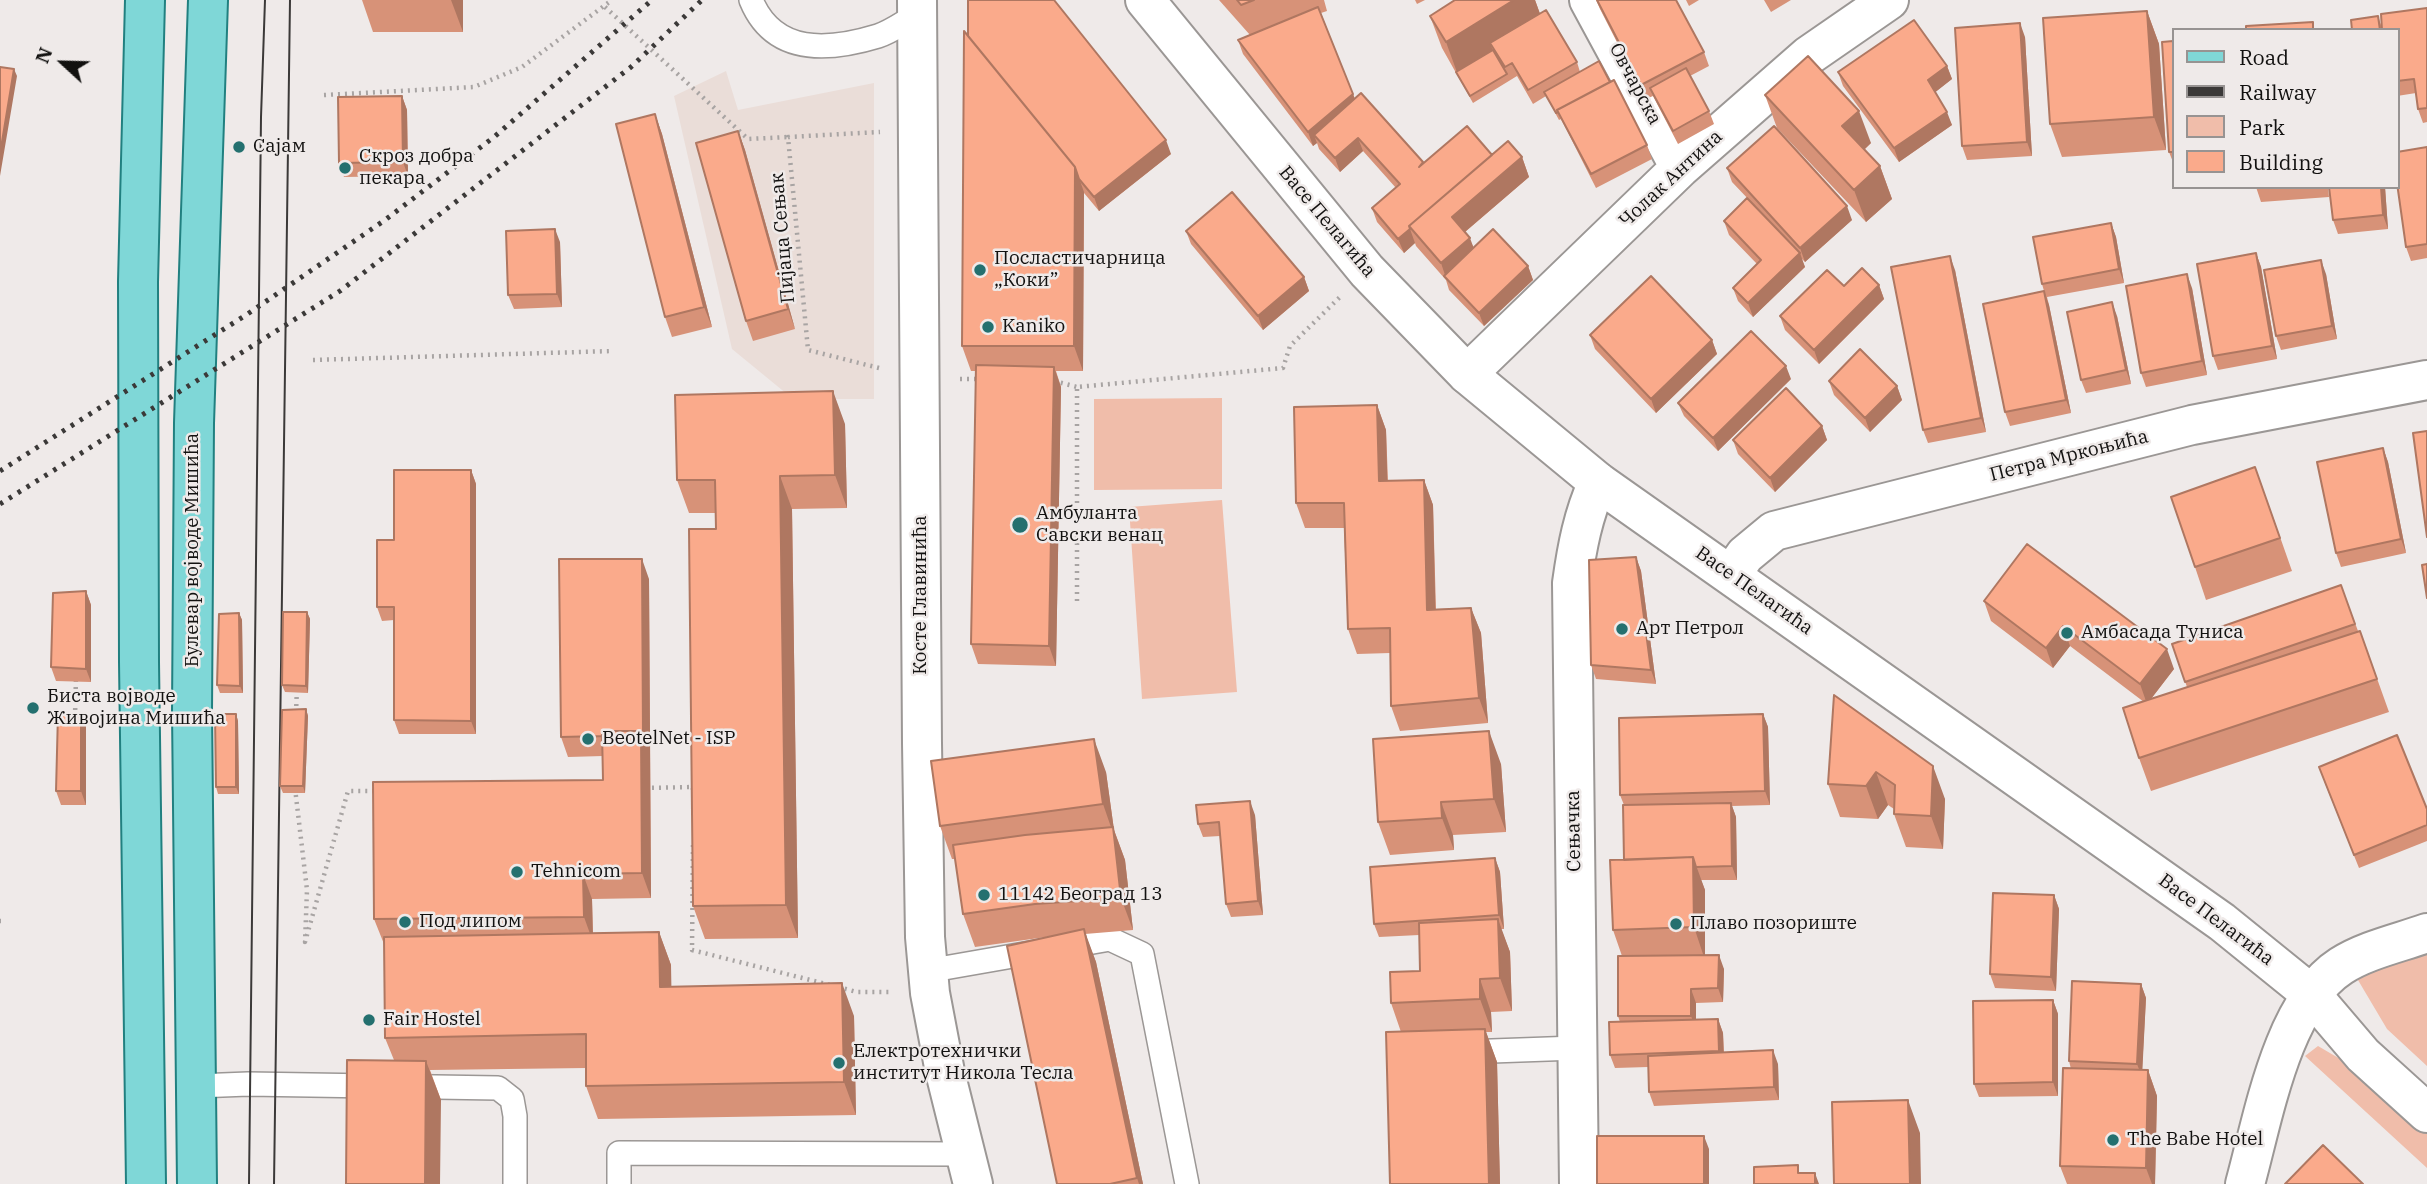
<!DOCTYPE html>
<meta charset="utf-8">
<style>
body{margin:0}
#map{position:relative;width:2427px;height:1184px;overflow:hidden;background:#efeae9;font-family:"IBM Plex Serif",serif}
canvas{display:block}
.legend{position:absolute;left:2172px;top:28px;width:228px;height:161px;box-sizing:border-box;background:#efeae9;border:2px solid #979392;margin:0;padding:9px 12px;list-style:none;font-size:21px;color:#121110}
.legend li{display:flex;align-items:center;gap:14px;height:35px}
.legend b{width:35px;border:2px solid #979392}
.north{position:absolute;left:28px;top:28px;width:70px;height:70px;-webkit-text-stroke:5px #efeae9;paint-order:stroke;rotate:292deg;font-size:19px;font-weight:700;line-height:28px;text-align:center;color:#121110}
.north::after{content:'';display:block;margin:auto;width:24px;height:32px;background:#121110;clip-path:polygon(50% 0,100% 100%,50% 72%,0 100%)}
</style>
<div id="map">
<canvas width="2427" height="1184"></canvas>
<ul class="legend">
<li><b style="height:9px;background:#7fd7d7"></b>Road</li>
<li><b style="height:9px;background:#3b3938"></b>Railway</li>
<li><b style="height:19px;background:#f0bdaa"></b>Park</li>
<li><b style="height:19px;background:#faaa8b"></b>Building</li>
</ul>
<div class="north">N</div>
</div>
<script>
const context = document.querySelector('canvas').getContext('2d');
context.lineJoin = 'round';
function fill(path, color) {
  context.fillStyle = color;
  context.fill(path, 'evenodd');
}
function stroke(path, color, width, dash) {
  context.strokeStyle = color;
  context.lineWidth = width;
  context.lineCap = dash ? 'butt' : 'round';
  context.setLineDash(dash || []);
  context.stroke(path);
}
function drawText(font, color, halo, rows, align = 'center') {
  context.font = font + ' "IBM Plex Serif",serif';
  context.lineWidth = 5;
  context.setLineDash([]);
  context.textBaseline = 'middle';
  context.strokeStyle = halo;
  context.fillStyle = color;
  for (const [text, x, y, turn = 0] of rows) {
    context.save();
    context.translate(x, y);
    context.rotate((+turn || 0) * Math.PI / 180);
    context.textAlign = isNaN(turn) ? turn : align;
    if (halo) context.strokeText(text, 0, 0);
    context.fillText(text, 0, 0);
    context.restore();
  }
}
fill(new Path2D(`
 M726,71l12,39 136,-27v316h-81l-61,-50 -58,-253z`), '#eaddd8');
fill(new Path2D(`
 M1222,398v91l-128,1v-91z
 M1222,500l15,192 -95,7 -13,-192z
 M2427,946v120l-40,-37 -32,-54z
 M2318,1046l46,27 63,57v38l-122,-112z`), '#f0bdaa');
const service = new Path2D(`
 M751,0c23,56 78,51 127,36 13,-4 26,-14 39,-21
 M927,971l183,-32 32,15 45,230
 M1464,1052l112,-4
 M197,1086l51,-2 250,4 14,11 3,17v68
 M619,1184v-31l346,1`);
const minor = new Path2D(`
 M1589,0l91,168
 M1467,374l213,-206 128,-112 81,-56
 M1731,575l14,-20 29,-24 418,-106 235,-45
 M1579,1184l-7,-601c5,-36 11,-68 26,-101
 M2245,1184c18,-65 37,-180 96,-218 25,-16 58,-23 86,-33`);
const tertiary = new Path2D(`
 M917,0l5,743 3,194 5,56 15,79 28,112
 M1145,0l222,271 100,103 131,108 624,440 89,72 52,61 64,58`);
const primary = new Path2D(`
 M145,0l-7,282 1,380 7,522
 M197,1184l-5,-473 2,-288 14,-423`);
stroke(service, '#9b9795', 26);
stroke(minor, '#9b9795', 42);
stroke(tertiary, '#9b9795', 42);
stroke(primary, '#218080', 42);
stroke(new Path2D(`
 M605,7l143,132 40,-2
 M324,95l150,-8 48,-20 90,-67
 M313,360l300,-9
 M879,368l-71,-18 -20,-213 92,-5
 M960,379h19
 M1054,381l23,6
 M1077,601v-214l206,-19 7,-22 50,-49
 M296,713l1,-26
 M75,717l1,-40
 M295,788l12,102 -2,52 43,-151h30
 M645,788l48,-1v4
 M693,845l-1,105 138,35
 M0,921h1
 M838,987l19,5h35`), '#a8a4a3', 4.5, [2, 5]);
stroke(service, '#fff', 23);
stroke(minor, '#fff', 38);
stroke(tertiary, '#fff', 38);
stroke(primary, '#7fd7d7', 38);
stroke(new Path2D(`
 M249,1184l12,-1067 4,-117
 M274,1184l16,-1184`), '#3b3938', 2);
stroke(new Path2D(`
 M0,471l246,-156 139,-95 109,-83 158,-137
 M0,504l340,-213 291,-224 71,-67`), '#3b3938', 5, [3.5, 7]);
fill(new Path2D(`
 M362,0h101v32h-90z
 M1219,0h105l3,11 -6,2 34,86 69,64 68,-8 30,2 7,20 -64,55 9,16 54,18 5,14 -49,46 -35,-36 -3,-10 -30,-34 -1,-3 -11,10 -27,-31 -5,-14 24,-20 -33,-37 -23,21 -21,-23 -2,-6 -4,3 -70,-92 -5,-14 12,-5z
 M1415,0h10l-8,4z
 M1535,0l5,14 37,48 3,10 67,73 5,14 -56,29 -35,-69 -2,1 -13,-24 -13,8 -16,-28 -44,27 -31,-55 -12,-32z
 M1596,0h80l28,52 5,14 -19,10 19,35 5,13 -36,20 -25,-48 -7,3 -46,-90z
 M1686,0h13l-10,6z
 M1764,0h27l-20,12z
 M2427,8v114l-4,1 -5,-14 -2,-16 -19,3v-66h-45l26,-14 4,12z
 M2147,11l12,33 7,106 -104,7 -12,-33z
 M968,36l203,118 -72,57 -15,-18 -1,178h-27l5,16 -5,279 -78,-2 -7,-20 5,-273h-5l-9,-25z
 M2025,37l7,119 -65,4 -5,-14z
 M2173,41v121l-4,-10z
 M1947,66l5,13 -17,13 17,33 -53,37 -56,-76 -5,-14z
 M1765,95l106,48 -7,7 16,16 12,33 -26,23 -89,-94z
 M402,96l5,14 1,66 -64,1 -5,-14z
 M655,114l7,20 50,193 -40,10 -7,-20z
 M738,131l7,19 50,179 -42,12 -7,-20z
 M2427,147v111l-16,3 -5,-14z
 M1727,168l125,52 -47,42 -4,-4 4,9 -52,50 -15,-16 -5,-13 24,-24 -28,-29 -5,-14 27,-19 -19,-20z
 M2256,187h72l1,10 -68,5z
 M2385,187l3,42 -50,5 -5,-14z
 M2111,223l5,14 8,46 -77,14 2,8 22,108 -61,13 -5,-14 39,-121 -2,-7z
 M1186,231l118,46 5,14 -46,39 -72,-86z
 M560,242l2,65 -48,2 -6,-14z
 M2256,253l5,14 16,92 -59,11 -5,-14z
 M1955,270l31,162 -58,11 -5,-13z
 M2326,274l11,65 -56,11 -5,-14z
 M1879,285l5,14 -65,65 -34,-34 -5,-14 64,-30z
 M2192,288l15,87 -61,12 -5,-14z
 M2117,316l14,68 -45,9 -5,-13z
 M1590,335l122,5 5,14 -61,59 -61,-64z
 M1791,379l-73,72 -34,-35 -6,-13z
 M1829,381l68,5 5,14 -32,32 -36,-37z
 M1377,405l9,25 2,51 36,-1 9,25 3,104 35,-1 10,25 7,90 -88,8 -9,-25 -1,-53 -33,1 -9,-25 -4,-101h-39l-9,-25z
 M845,424l2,84 -55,1 6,429 -93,1 -12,-33 23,-377 -1,-16h-26l-12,-33z
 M1822,426l5,14 -52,52 -37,-38 -5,-14z
 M2383,448l5,14 18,91 -65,14 -5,-14z
 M471,470l5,14v250h-77l-5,-14v-100l-12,1 -5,-14 17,-67z
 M2267,500l25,71 -86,29 -11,-33z
 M2027,544l147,125 -23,30 36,-12 -15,-43 169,-59 17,46h2l29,81 -238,79 -12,-33 5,-56 -74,-56 -17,22 -62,-47 -7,-20z
 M1636,557l5,14 15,113 -60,-5 -5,-14z
 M649,579l2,319 -59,1 1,34 66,-1 12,33v21l183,30 2,99 -258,4 -12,-33v-18l-156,2 11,30 -47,-40 -9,-22 -1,-94 -10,-25 229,-139v-24l-35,1 -7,-20z
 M86,591l5,14v77l-35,-1 -5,-14z
 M307,612l3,7 -2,74 -23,-1 -3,-7z
 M239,613l3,7 1,73h-23l-3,-8z
 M1834,695l111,104 -2,50 -37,-2 -12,-33v-5l-6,-4 -10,14 -38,-2 -12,-33z
 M306,709l2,7 -3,77h-22l-3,-7z
 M236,714l2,7 1,73h-21l-2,-7z
 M1763,714l5,13 2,78 -38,1 4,11 1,63h-36l4,10v65l19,14 -1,33 -27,1v17l22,-1 5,14 1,20 54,11 1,36 -125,6 -5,-14 -1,-25 -33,1 -5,-13 10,-33 -2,-6 4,-60 -9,-26 11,-70v-55l-4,-10z
 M86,727v78h-25l-5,-14z
 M1501,764l5,68 -53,3 1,15 -64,5 -12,-33z
 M1106,772l8,58 11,30 8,70 -48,4 11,28 47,222h-86l-4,-248 -78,11 -12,-33 -8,-55h-3l-12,-33z
 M2324,781l103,28v32l-68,27z
 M1255,815l8,100 -32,2 -5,-13 -6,-68 -17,1 -5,-13z
 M1495,858l5,14 4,57h-3l9,23 2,59 -21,1 1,20h-6l11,30 3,122h-110l11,-152 -10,-29 29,-32 -1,-36 -40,2 -5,-13z
 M2054,895l5,14 -3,82 -61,-3 -5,-14z
 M2141,984l5,14 -4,72h6l9,26 -2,88h-88l-7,-18 11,-97 -2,-8z
 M2053,1000l5,14v82l-79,1 -5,-13z`), '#d79278');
fill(new Path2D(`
 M451,0h12v32z
 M1514,0h21l8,22 -53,21 4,10 -36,22 -12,-33z
 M2147,11l12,33 7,106 -12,-33z
 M2020,23l5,14 7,119 -5,-14z
 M1947,66l5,13 -19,15 -5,-14z
 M14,69l3,7 -17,100v-22z
 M1353,94l5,14 -44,27 3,8 -4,3 -5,-14z
 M402,96l5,14 1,66 -5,-14z
 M1859,111l12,32 -17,16 -12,-33z
 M1947,112l5,13 -53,37 -5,-14z
 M655,114l7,20 50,193 -8,-20z
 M738,131l7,19 50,179 -7,-20z
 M1358,138l5,13 -23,21 -5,-14z
 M1166,140l5,14 -72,57 -5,-14z
 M1522,157l7,20 -70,60 -7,-20z
 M1880,166l12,33 -26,23 -12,-32z
 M1075,167l9,25 -1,179 -9,-25z
 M2381,187h4l3,42 -5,-14z
 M1847,206l5,14 -47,42 -5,-14z
 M2111,223l5,14 8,46 -5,-14z
 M555,229l5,13 2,65 -5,-13z
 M1410,229l5,14 -11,10 -6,-14z
 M1470,238l7,19 -31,21 -5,-15z
 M1800,253l5,14 -52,50 -5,-14z
 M2256,253l5,14 16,92 -5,-13z
 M1950,256l5,14 31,162 -5,-14z
 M2321,260l5,14 11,65 -5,-13z
 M1528,266l5,14 -49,46 -5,-13z
 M2187,274l5,14 15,87 -5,-14z
 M1304,277l5,14 -46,39 -5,-14z
 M1879,285l5,14 -65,65 -5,-14z
 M2044,291l5,14 22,108 -5,-13z
 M2112,302l5,14 14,68 -5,-14z
 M1712,340l5,14 -61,59 -5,-14z
 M1786,366l5,13 -73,72 -5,-13z
 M1054,367l7,20 -5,279 -7,-20z
 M1897,386l5,14 -32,32 -5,-14z
 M833,391l12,33 2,84 -12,-33z
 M1377,405l9,25 2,76 -9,-25z
 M1822,426l5,14 -52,52 -5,-14z
 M2383,448l5,14 18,91 -5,-14z
 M471,470l5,14v250l-5,-13z
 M780,476l12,33 6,429 -12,-33z
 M1424,480l9,25 3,130 -9,-25z
 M1636,557l5,14 15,113 -5,-14z
 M642,559l7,20 2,319 -9,-25 -1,-142z
 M86,591l5,14v77l-5,-13z
 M1471,608l10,25 7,90 -9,-25z
 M307,612l3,7 -2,74 -2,-7z
 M239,613l3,7 1,73 -3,-7z
 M2063,626l7,20 -17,22 -7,-20z
 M2167,649l7,20 -27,35 -7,-20z
 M306,709l2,7 -3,77 -2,-7z
 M81,713l5,14v78l-5,-14z
 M236,714l2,7 1,73 -3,-7z
 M1763,714l5,13 2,78 -5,-14z
 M1489,731l12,33 5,68 -12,-33z
 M1094,739l12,33 8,58 11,30 8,70 -12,-32 -8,-65 -10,-29z
 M1933,766l12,33 -2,50 -12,-33z
 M1876,772l12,33 -10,14 -12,-33z
 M1250,801l5,14 8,100 -5,-14z
 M1441,802l12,33 1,15 -12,-32z
 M1731,803l5,14 1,63 -5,-14z
 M1693,857l12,33v70l-11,-33z
 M1495,858l5,14 4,57 -5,-14z
 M583,874l9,25 1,43 -9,-25z
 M2054,895l5,14 -3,82 -5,-14z
 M1498,919l12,33 2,59 -12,-33z
 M1084,929l12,33 47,222h-4l-2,-6z
 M659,932l12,33 1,54 -12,-32z
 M1719,955l5,14 -1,33 -5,-14z
 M1480,979l11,33 1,20 -12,-33z
 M842,983l12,33 2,99 -12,-33z
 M2141,984l5,14 -4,79 -5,-13z
 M1691,989l5,14v26l-5,-13z
 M2053,1000l5,14v82l-5,-14z
 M1718,1019l5,14 1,32 -5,-14z
 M1485,1029l12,33 3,122h-11z
 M1773,1050l5,14 1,36 -5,-13z
 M426,1061l15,39 -1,84h-15z
 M2148,1070l9,26 -2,88h-3l-6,-16z
 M1908,1100l12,33 1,51h-11z
 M1704,1136l5,13v35h-5z
 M1815,1173l4,11h-4z`), '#af7761');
const building = new Path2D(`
 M968,0h86l112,140 -72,57 -15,-18 -4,-12 -107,-131z
 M1237,0h17l-13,5z
 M1455,0h59l-68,42 -16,-26z
 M1597,0h79l28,52 -63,33z
 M1318,7l35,87 -45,38 -70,-92z
 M2427,8v100l-9,1 -4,-30 -17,2v-51h-15l-1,-16z
 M1546,10l31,52 -49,28 -16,-27 -7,4 -15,-24z
 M2147,11l7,106 -104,7 -7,-106z
 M2378,16l2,14h-28l-1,-10z
 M1914,20l33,46 -19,14 19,32 -53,36 -56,-76z
 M2313,22v8h-67v-4z
 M2020,23l7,119 -65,4 -7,-118z
 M964,31l111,136 -1,179h-112z
 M2173,41v111h-4l-7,-110z
 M1493,50l14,24 -37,22 -14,-24z
 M1808,56l51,55 -17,15 38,40 -26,24 -89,-95z
 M1599,61l11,21 -53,28 1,2 -2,1 -12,-21z
 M0,67l14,2 -14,85z
 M1686,68l23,43 -36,20 -23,-43z
 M1614,80l33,65 -56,29 -34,-64z
 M1361,93l62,69 -4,5 48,-41 25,29 -83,71 1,3 -12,10 -26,-31 28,-24 -42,-46 -23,20 -21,-23z
 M402,96l1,66 -64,1 -1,-66z
 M655,114l49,193 -39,10 -49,-193z
 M1774,126l73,80 -47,42 -73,-80z
 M738,131l50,178 -42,12 -50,-178z
 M1508,141l14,16 -70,60 18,21 -29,25 -32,-37z
 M2427,147v97l-21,3 -9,-64v-31z
 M2329,187h52l2,28 -50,5z
 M1232,192l72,85 -46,39 -72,-85z
 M1747,198l53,55 -52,50 -15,-15 28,-28 -37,-39z
 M2111,223l8,46 -77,15 -9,-47z
 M555,229l2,65 -49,1 -2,-64z
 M1493,229l35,37 -49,47 -35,-37z
 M2256,253l16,93 -59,10 -16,-92z
 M1950,256l31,162 -58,12 -32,-163z
 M2321,260l11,66 -56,10 -12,-66z
 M1862,268l17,17 -65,65 -34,-34 47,-46 17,16z
 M2187,274l15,87 -61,12 -15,-87z
 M1651,276l61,64 -61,59 -61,-64z
 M2044,291l22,109 -61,12 -22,-108z
 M2112,302l14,68 -45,10 -14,-68z
 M1751,331l35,35 -73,72 -35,-35z
 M1860,349l37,37 -32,32 -36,-37z
 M976,365l78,2 -5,279 -78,-2z
 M1786,388l36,38 -52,52 -37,-38z
 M833,391l2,84 -55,1 6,429 -93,1 -4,-377h27l-1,-49h-38l-2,-85z
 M1377,405l2,76 45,-1 3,130 44,-2 8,90 -88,8 -1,-78 -42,1 -4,-126h-48l-2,-96z
 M2427,431v106l-14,-104z
 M2383,448l18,91 -65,14 -19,-91z
 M2255,467l25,71 -85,29 -24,-70z
 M394,470h77v251l-77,-1v-113h-17v-67h17z
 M2027,544l140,105 -27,35 -77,-58 -17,22 -62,-47z
 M1636,557l15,113 -60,-5 -2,-105z
 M559,559h83l1,177 -2,-5h-39v5l-41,1z
 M2427,564v34l-5,-33z
 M2341,585l14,39 -170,58 -13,-38z
 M86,591v78l-35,-2 2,-74z
 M283,612h24l-1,74 -24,-1z
 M239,613l1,73 -23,-1 2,-71z
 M2360,631l17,48 -238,79 -16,-50z
 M1834,695l99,71 -2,50 -37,-2 1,-29 -19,-13 -10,14 -38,-2z
 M306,709l-3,77h-23l2,-76z
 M58,713h23v78h-25z
 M215,714h21v73h-20z
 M1763,714l2,77 -145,4 -1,-77z
 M602,731h39l1,142 -59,1 1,43 -210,2 -1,-137 230,-2z
 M1489,731l5,68 -53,3 1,16 -64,4 -5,-83z
 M2397,735l30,74v16l-73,30 -35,-88z
 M1094,739l9,65 -163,22 -9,-65z
 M1250,801l8,100 -32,3 -7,-82 -21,2 -2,-19z
 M1731,803l1,63 -36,1 -3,-10 -69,3 -1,-55z
 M1113,827l8,71 -86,6 -72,10 -10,-69 72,-10z
 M1693,857l1,70 -81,3 -3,-70z
 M1495,858l4,57 -125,9 -4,-57z
 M1993,893l61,2 -3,82 -61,-3z
 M1498,919l2,59 -20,1v20l-89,4 -1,-31 30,-1 -1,-48z
 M1084,929l53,249 -27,6h-53l-50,-238z
 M659,932l1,55 182,-4 2,99 -258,4v-52l-201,4 -1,-101z
 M1719,955l-1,33 -27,1v27h-73v-60z
 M2072,981l69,3 -4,80 -68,-3z
 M2053,1000v82l-79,2 -1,-83z
 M1718,1019l1,32 -109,4 -1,-33z
 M1485,1029l4,155h-99l-4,-152z
 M1773,1050l1,37 -125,5 -1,-36z
 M347,1060l79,1 -1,123h-79z
 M2063,1068l85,2 -2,98 -86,-2z
 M1908,1100l2,84h-76l-2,-82z
 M1597,1136h107v48h-107z
 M2323,1145l40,39h-78z
 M1798,1165v8h17v11h-61v-17z`);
fill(building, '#faaa8b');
stroke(building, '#af7761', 2);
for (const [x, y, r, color] of [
 [239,147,7,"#24706f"],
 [345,168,7,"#24706f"],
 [980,270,7,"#24706f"],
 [988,327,7,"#24706f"],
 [1020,525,9,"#24706f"],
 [1622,629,7,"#24706f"],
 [2067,633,7,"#24706f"],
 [33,708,7,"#24706f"],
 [588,739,7,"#24706f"],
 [517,872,7,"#24706f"],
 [984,895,7,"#24706f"],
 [405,922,7,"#24706f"],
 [1676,924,7,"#24706f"],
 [369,1020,7,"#24706f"],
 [839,1063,7,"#24706f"],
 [2113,1140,7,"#24706f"]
]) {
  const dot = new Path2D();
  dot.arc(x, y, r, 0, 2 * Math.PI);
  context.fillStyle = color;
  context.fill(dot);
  stroke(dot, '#efeae9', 2.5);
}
drawText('19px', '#121110', '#efeae9', [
 ["Овчарска",1635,84,62],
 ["Чолак Антина",1671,179,-43],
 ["Васе Пелагића",1327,222,50],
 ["Пијаца Сењак",783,238,-95],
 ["Петра Мркоњића",2069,456,-14],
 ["Булевар војводе Мишића",193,550,-90],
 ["Васе Пелагића",1754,591,35],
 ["Косте Главинића",921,595,-90],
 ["Сењачка",1574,831,-91],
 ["Васе Пелагића",2216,920,37]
]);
drawText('19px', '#121110', '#efeae9', [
 ["Сајам",253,147],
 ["Скроз добра",359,157],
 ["пекара",359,179],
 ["Посластичарница",994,259],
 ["„Коки”",994,281],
 ["Kaniko",1002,327],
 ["Амбуланта",1036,514],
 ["Савски венац",1036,536],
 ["Арт Петрол",1636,629],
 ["Амбасада Туниса",2081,633],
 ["Биста војводе",47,697],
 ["Живојина Мишића",47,719],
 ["BeotelNet - ISP",602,739],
 ["Tehnicom",531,872],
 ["11142 Београд 13",998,895],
 ["Под липом",419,922],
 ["Плаво позориште",1690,924],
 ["Fair Hostel",383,1020],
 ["Електротехнички",853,1052],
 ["институт Никола Тесла",853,1074],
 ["The Babe Hotel",2127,1140]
], 'left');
</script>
